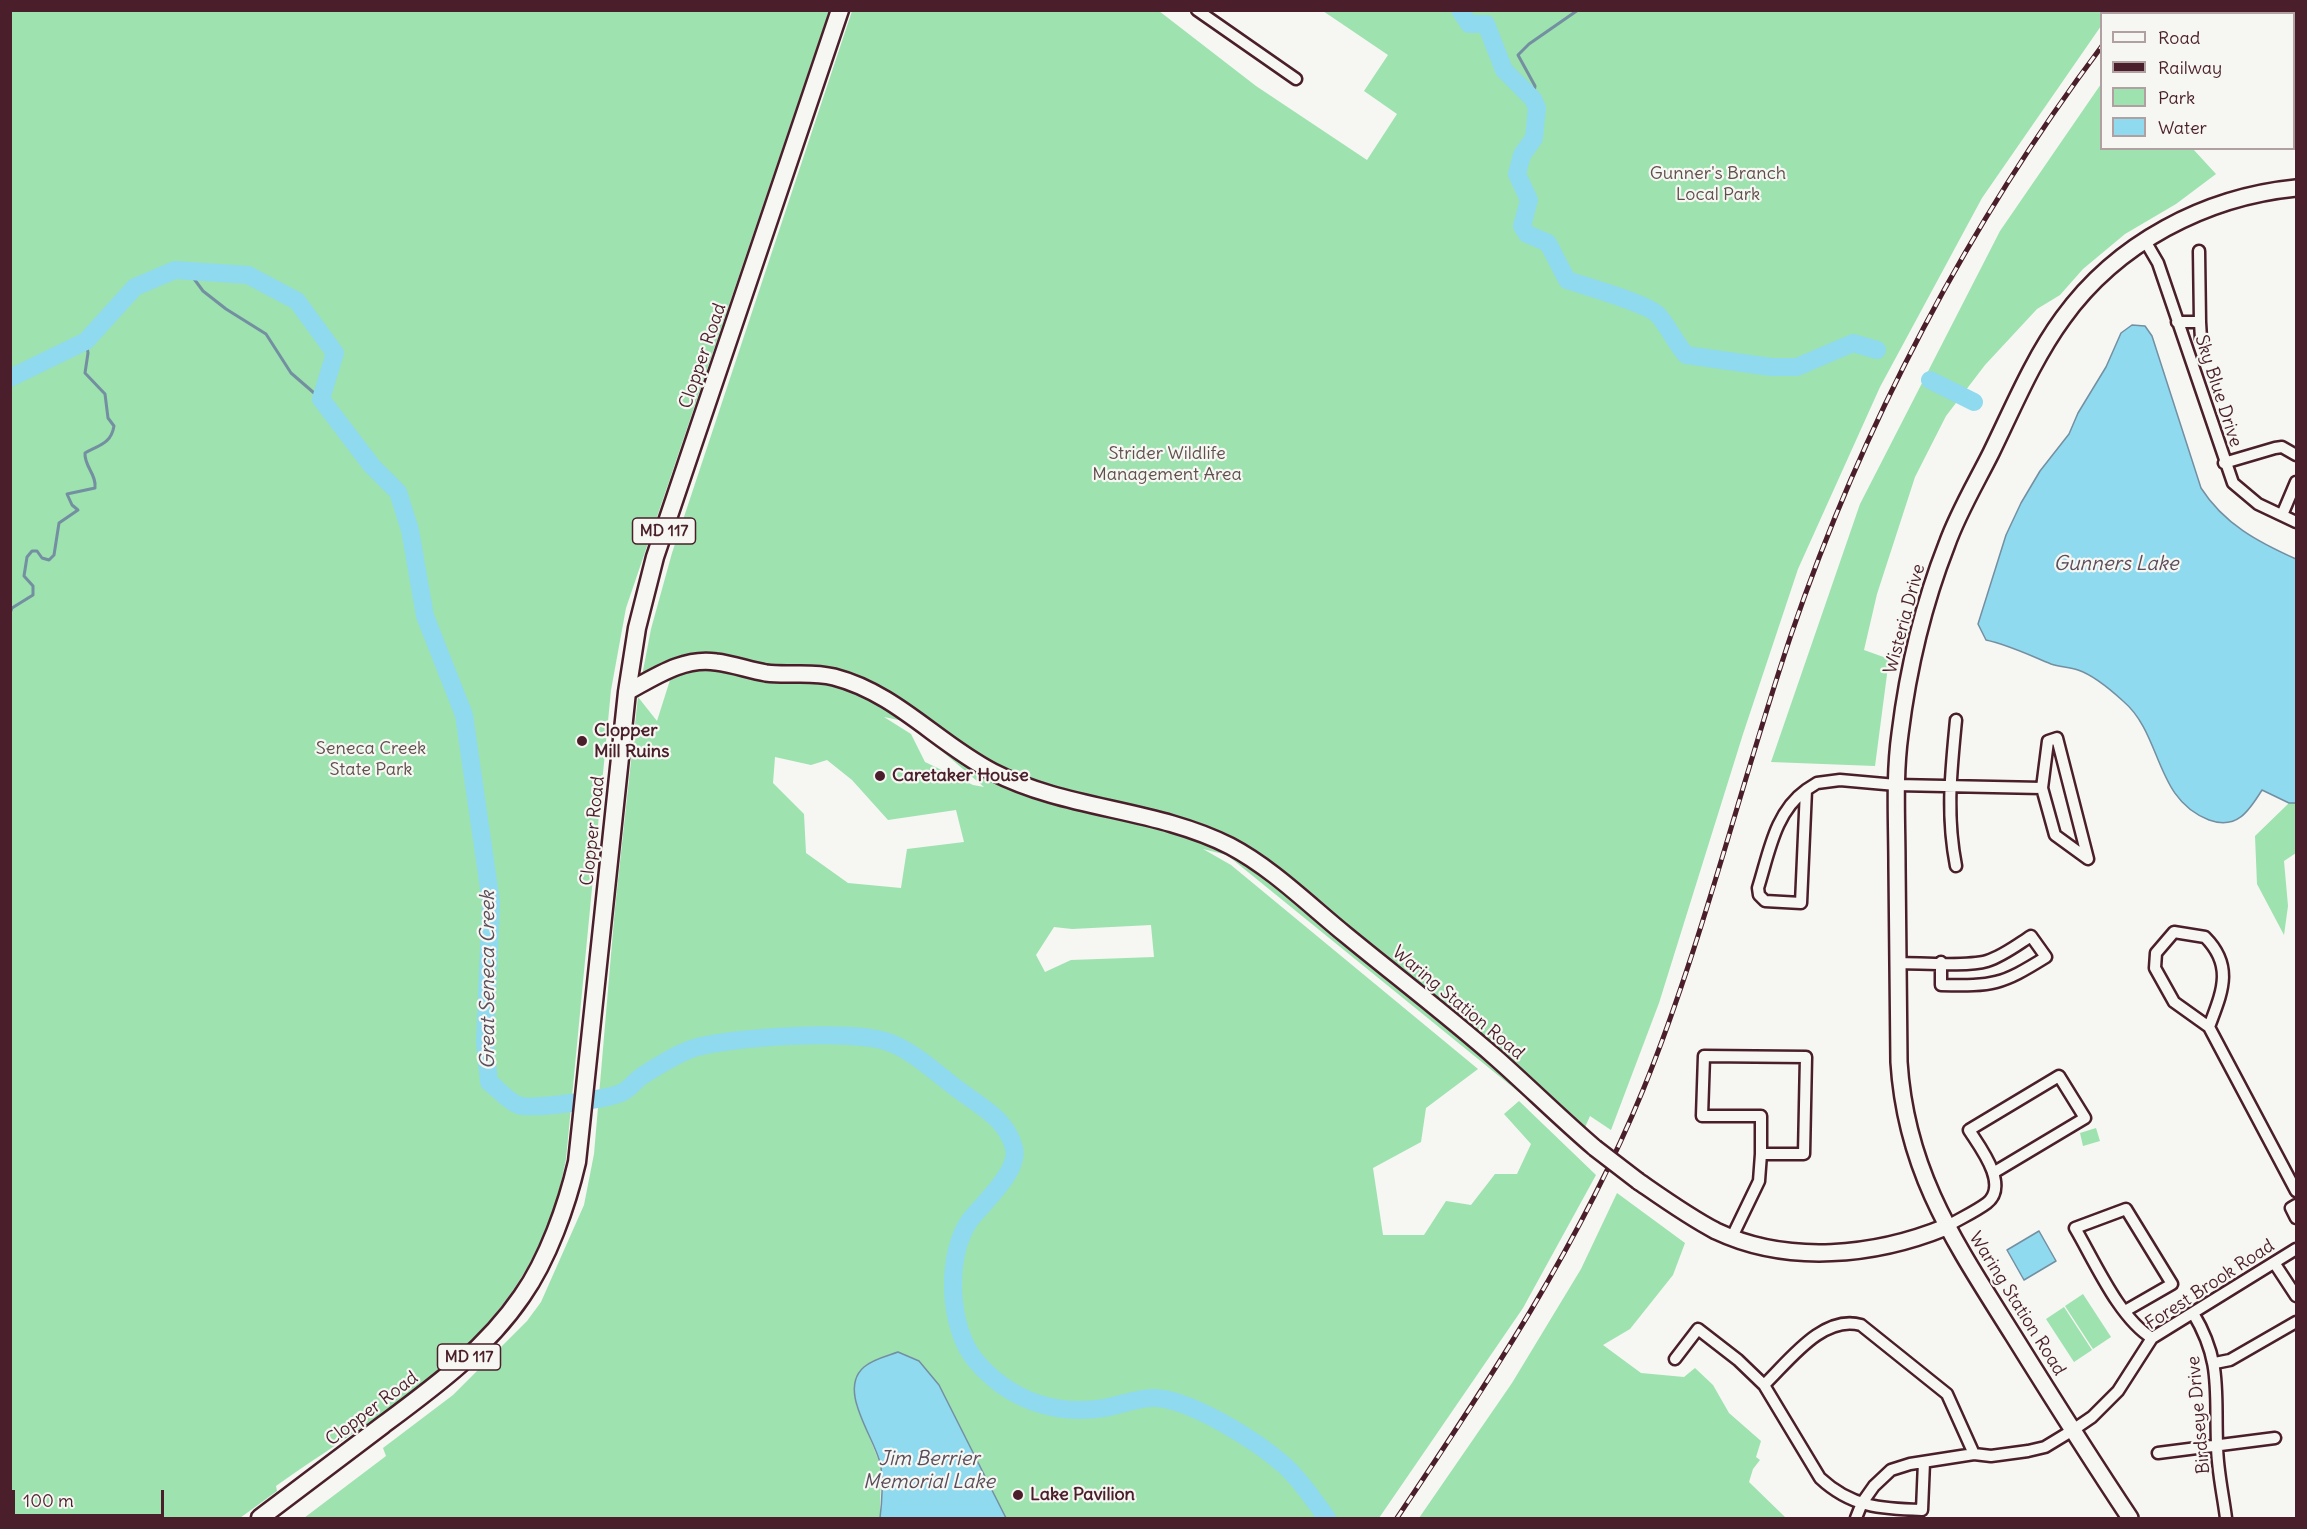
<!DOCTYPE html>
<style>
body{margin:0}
#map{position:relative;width:2307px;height:1529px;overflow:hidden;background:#f6f6f2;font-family:Delius,sans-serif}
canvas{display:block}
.frame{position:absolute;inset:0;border:12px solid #4a1f2b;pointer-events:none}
.legend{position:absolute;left:2100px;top:12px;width:195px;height:138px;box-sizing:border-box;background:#f6f6f2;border:2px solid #b1a0a2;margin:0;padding:8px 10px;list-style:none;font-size:18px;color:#4a1f2b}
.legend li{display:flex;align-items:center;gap:12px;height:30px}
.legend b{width:30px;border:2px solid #b1a0a2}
.scale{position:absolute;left:12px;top:1490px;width:152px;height:27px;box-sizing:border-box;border:3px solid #4a1f2b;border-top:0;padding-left:8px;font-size:18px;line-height:21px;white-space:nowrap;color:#4a1f2b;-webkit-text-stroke:4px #f6f6f2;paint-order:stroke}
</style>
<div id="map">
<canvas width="2307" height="1529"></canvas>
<div class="frame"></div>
<ul class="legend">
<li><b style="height:8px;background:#f6f6f2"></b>Road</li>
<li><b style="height:8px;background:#4a1f2b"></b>Railway</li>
<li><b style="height:16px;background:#9de2af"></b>Park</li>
<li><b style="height:16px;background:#8fdaef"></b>Water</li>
</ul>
<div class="scale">100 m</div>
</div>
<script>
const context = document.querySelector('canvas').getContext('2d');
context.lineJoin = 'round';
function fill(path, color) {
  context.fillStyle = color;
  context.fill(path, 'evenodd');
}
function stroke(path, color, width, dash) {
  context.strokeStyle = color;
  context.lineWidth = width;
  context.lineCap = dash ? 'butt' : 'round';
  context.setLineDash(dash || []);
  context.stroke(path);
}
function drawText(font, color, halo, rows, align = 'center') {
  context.font = font + ' Delius,sans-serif';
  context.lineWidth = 4.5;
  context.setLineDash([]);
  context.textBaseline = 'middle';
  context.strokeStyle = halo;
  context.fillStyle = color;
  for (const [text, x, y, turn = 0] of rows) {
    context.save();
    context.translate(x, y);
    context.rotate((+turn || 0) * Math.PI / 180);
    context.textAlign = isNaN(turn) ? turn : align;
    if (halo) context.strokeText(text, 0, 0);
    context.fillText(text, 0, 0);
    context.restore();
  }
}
fill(new Path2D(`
 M10,11h819l-203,597 -15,82 -45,469c-32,174 -159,235 -290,327l1,5 -37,27h-229z
 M852,11h307l97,75 111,74 30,-46 -33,-23 24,-36 -65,-44h790l-2,2 -9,1 -1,12 -119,172 -102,189 -82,182 -55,165 -84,269 -48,127 -21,-14 -11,25 -352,-286 -24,-6 28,16 247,204 -52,39 -5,34 -48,26 10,67h41l22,-34 25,4 24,-31h22l14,-30 -27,-30 15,-13 77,74 -73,133 -144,210h-373l-67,-133 -83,19 25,62 -1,52h-576l82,-62 -3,-8 70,-53 74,-74 14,-19 43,-97 10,-51 21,-246 23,-211 13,-68 21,-76zM675,669l13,3 -18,8 -13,41 -19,-24zM884,717l24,5 76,65 -11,-2 -48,-23 -14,-28zM775,757l36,8 16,-5 25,20 36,40 68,-10 8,32 -57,7 -6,39 -53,-5 -42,-30 -2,-39 -31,-31zM1151,925l3,32 -83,3 -26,12 -9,-17 18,-28 18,2z
 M2153,11v-1l73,1 -9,3 -67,-1z
 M2101,84l1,64 91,1 23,25 -40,30 -51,30 -42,35 -23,26 -23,14 -52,56 -39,51 -31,61 -38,117 -13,56 25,9 -14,107 -104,-4 89,-258 140,-273z
 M2289,803h7v50l-12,8 4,45 -4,29 -27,-51 -2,-48z
 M2096,1128l4,13 -17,5 -3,-13z
 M1617,1193l68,50 -12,32 -43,54 -27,16 38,28 43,4 11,-9 18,17 16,28 32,28 -5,16 4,3 -7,9 -4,13 36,35 -366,1 93,-135 69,-114z
 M2083,1294l28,43 -18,12 -28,-43z
 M2064,1307l28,43 -18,12 -28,-43z`), '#9de2af');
const water = new Path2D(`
 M2132,325l13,1 7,10 49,152c23,36 57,54 95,71v244h-7l-27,-13c-13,21 -25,40 -53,30 -55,-21 -46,-85 -86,-119 -12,-11 -30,-26 -45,-31 -9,-3 -19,-3 -27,-6 -22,-9 -42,-19 -65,-24l-8,-16 28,-89 15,-32 19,-32 29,-37 9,-21 28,-46 15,-34z
 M2039,1231l17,30 -32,19 -17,-30z
 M898,1352l21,9 20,24 67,133h-126c2,-16 3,-34 1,-51 -4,-27 -45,-76 -17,-100 9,-8 23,-11 34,-15z`);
fill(water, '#8fdaef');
stroke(water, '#738fa1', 1.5);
stroke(new Path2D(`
 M1533,99l2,-13 -17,-31 11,-11 49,-34
 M189,272l14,19 23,18 40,25 25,39 30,26
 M10,613l2,-5 21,-13v-9l-9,-10 3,-19 5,-6h5l5,7 7,2 5,-5 5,-32 19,-13 -6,-5 -5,-11 28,-6c2,-13 -11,-22 -10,-35 14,-8 26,-9 29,-27l-6,-8 -3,-24 -20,-21 3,-20 -2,-12`), '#738fa1', 3);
stroke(new Path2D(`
 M1460,10l9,14h17l18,46 29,29 4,9 -3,30 -12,17 -5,19 12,26 -7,26 5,8 21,9 19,37c17,6 83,24 92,36 10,12 16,26 27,39l85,12h26l56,-24 24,7
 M10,378l76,-37 49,-54 40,-17 73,5 49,26 38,52 -14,46 51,67 26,26 12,38 15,86 39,99 27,187 -6,140 4,40c8,6 19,19 29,23 14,5 92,-6 105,-13 7,-4 12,-11 19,-16 14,-9 33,-21 49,-27 35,-12 163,-20 197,-7 26,9 50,33 72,49 22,16 47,29 54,57 6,23 -31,55 -44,72 -25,35 -22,108 6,141 33,39 79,55 128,47 16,-3 34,-10 49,-10 36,0 104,43 131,67 17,15 30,36 43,53
 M1930,380l44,22`), '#8fdaef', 18);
const street = new Path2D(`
 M1197,10l99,69
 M2280,14l1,-4
 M2294,109l2,3
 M2144,239l14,24 75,220 25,21 38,18
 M2177,322h23l-1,-71
 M2200,322l1,17
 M2224,463l51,-15 7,-1 14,8
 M2282,515l14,-33
 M1956,720c-5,52 -10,95 0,146
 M1806,790c-31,22 -37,63 -48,98l1,7 6,6 36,2 5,-113 11,-7 23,-3 56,5 146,3 6,-47 9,-3 31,121 -33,-24 -13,-47
 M1898,963c23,0 69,4 89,-2 16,-5 30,-16 44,-25l15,21c-45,28 -52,29 -105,28v-23
 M2209,1027c12,-33 26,-60 -4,-90l-31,-5 -18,21 -1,15 19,34 35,25 87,164
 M2296,1205l-5,3 5,10
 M1946,1227c13,-8 29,-15 41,-24 23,-18 -8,-57 -18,-73l90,-54 26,42 -92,55
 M1732,1237l27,-56 2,-27h43l2,-97 -102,-1 -2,60h59v38
 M2275,1264l21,32
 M2125,1311l47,-27 -46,-75 -51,19c20,34 44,90 77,110
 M2193,1313c29,48 22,78 24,131 0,25 6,50 9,74
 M1675,1359l23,-30 40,31 26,25 56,93c31,29 61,31 102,32l2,-48
 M2215,1363l15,-3 66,-38
 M1764,1385c25,-24 59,-71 97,-60l86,69 27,60
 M2158,1453l117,-15
 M1856,1518l6,-15 12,-17 17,-16 19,-6 64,-10 17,2 37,-5 17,-4 28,-17 19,-13 26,-26 34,-53 144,-89`);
const secondary = new Path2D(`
 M627,692c28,-15 56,-35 89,-30 17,2 33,8 50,11 23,3 45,-2 68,4 62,16 103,66 159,95 74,38 162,36 237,74 42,22 79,59 116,89 50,41 101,80 149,122 34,30 66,62 100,91
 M1638,1181c26,18 51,36 78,50 72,34 159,25 230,-4
 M2130,1518c-40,-60 -79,-122 -117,-183 -57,-91 -107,-162 -114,-273 -1,-65 -1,-131 -2,-196 0,-44 -3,-89 3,-132 8,-65 23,-129 47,-190 11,-31 29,-61 44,-91 22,-45 42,-94 72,-135 54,-75 142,-121 233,-130`);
const primary = new Path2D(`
 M260,1518c41,-31 82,-62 123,-93 51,-38 103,-76 139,-129 26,-37 45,-91 55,-134l50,-470 10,-64 18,-71 185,-547`);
stroke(street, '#4a1f2b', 15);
stroke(secondary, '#4a1f2b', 20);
stroke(primary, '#4a1f2b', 21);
stroke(street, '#f6f6f2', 10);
stroke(secondary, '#f6f6f2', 15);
stroke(primary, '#f6f6f2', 16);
const rail = new Path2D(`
 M2126,14l2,-4
 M1397,1518c92,-137 183,-274 246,-428 60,-148 97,-304 148,-455 71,-209 178,-412 311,-589`);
stroke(rail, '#4a1f2b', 5);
stroke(rail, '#f6f6f2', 3, [9]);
const secondaryBridge = new Path2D(`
 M1595,1148l43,33`);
stroke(secondaryBridge, '#4a1f2b', 20, []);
stroke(secondaryBridge, '#f6f6f2', 15);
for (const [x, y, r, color] of [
 [582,741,6,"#4a1f2b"],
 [880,776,6,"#4a1f2b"],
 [1018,1495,6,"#4a1f2b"]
]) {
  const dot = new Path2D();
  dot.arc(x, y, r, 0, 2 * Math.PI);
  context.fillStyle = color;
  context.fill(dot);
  stroke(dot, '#f6f6f2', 2);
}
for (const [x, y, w] of [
 [664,531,63],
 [469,1357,63]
]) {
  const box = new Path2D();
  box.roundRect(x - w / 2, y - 13, w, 26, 4.5);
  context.fillStyle = '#f6f6f2';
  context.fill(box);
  stroke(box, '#4a1f2b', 1.5);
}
drawText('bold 16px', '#4a1f2b', null, [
 ["MD 117",664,531],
 ["MD 117",469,1357]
]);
drawText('18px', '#5f504c', '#f6f6f2', [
 ["Gunner's Branch",1718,174],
 ["Local Park",1718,195],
 ["Strider Wildlife",1167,454],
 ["Management Area",1167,475],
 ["Seneca Creek",371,749],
 ["State Park",371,770]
]);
drawText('18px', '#4a1f2b', '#f6f6f2', [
 ["Clopper Road",703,356,-71],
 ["Sky Blue Drive",2218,391,72],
 ["Wisteria Drive",1905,619,-75],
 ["Clopper Road",593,831,-84],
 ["Waring Station Road",1458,1003,40],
 ["Forest Brook Road",2210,1285,-33],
 ["Waring Station Road",2017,1304,58],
 ["Clopper Road",372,1409,-37],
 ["Birdseye Drive",2199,1415,-95]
]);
drawText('bold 18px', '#4a1f2b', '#f6f6f2', [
 ["Clopper",594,731],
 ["Mill Ruins",594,752],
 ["Caretaker House",892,776],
 ["Lake Pavilion",1030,1495]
], 'left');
drawText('italic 20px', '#5b4e5c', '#f6f6f2', [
 ["Gunners Lake",2116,564],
 ["Great Seneca Creek",488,980,-90],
 ["Jim Berrier",929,1459],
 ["Memorial Lake",929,1482]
]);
</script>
